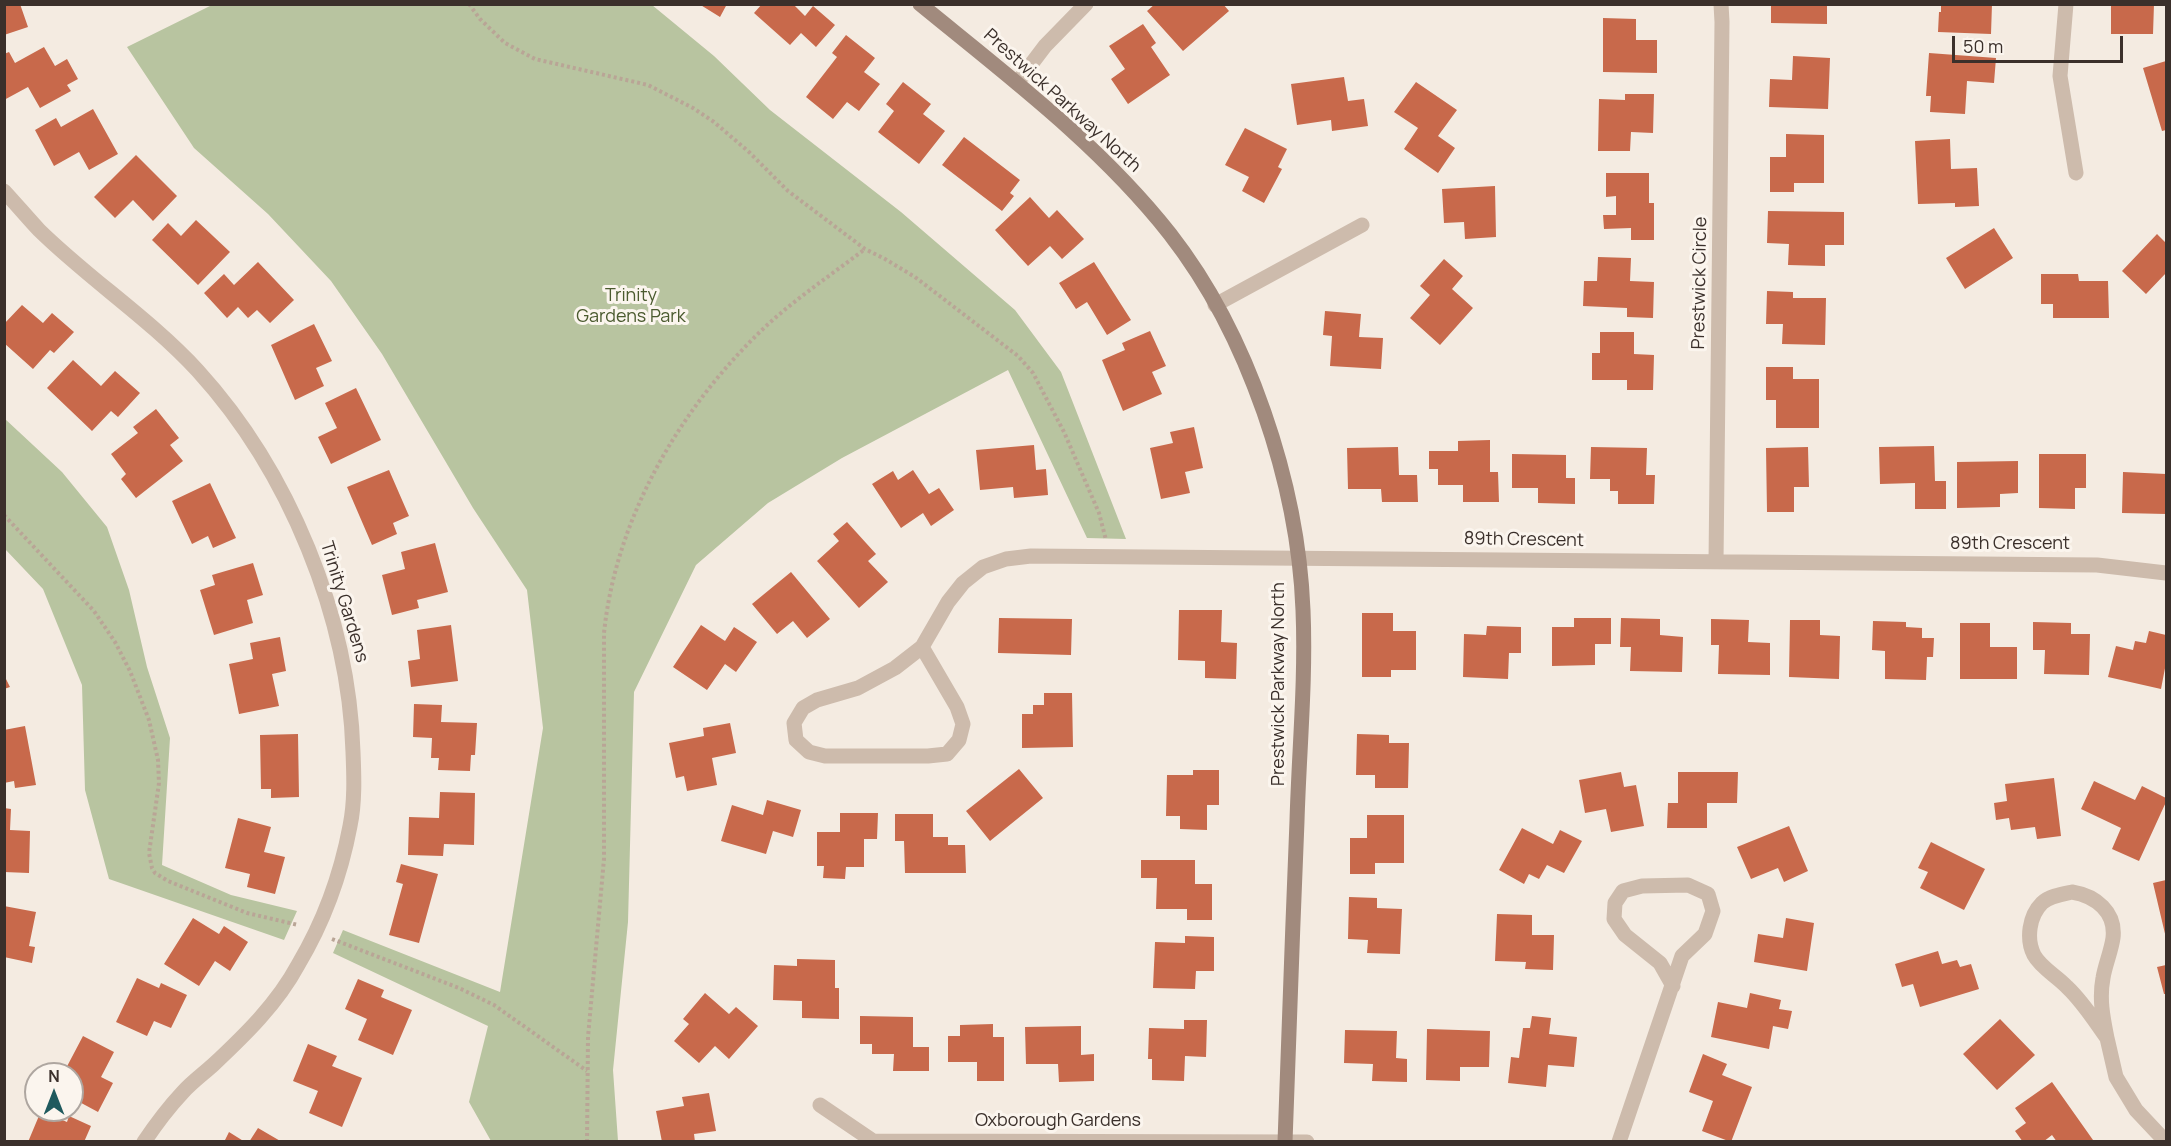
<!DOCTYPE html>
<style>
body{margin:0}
#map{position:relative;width:2171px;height:1146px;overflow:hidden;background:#f4ebe1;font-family:Manrope,sans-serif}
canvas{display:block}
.frame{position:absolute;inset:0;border:6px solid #3b302b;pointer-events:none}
.north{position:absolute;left:24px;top:1062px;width:60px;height:60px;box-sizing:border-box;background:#fbf5ee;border:2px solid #aea6a0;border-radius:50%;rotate:0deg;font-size:16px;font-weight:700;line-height:24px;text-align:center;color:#3b302b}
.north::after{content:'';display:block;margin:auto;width:21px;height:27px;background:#1f5a5e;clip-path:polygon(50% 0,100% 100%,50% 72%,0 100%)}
.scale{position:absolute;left:1952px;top:36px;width:171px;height:27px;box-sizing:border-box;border:3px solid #3b302b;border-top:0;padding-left:8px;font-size:18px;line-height:21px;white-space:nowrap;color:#3b302b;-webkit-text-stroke:4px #fbf5ee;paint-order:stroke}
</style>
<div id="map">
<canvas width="2171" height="1146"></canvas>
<div class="frame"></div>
<div class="north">N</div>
<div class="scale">50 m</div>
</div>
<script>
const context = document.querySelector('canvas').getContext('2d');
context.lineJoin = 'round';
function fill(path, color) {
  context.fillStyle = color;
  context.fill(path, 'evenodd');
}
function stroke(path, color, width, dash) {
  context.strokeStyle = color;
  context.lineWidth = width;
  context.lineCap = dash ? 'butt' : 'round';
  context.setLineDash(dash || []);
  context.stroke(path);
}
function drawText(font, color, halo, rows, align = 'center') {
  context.font = font + ' Manrope,sans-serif';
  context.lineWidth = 6;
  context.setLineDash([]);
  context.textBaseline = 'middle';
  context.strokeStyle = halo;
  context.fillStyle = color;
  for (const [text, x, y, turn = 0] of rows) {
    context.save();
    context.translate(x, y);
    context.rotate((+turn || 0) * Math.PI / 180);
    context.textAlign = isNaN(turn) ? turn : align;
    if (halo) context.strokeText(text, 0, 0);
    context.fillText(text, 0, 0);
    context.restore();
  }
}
fill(new Path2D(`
 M212,5h440l62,51 56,54 131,102 114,98 46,62 65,167 -39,-1 -79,-168 -166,88 -74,45 -72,62 -62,127 -6,230 -15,148 5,71h-127l-22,-39 19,-76 -155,-73 10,-23 157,62 43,-264 -16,-138 -54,-82 -91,-154 -51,-73 -63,-67 -74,-66 -67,-101z
 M4,418l58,54 45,55 22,63 18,77 23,71 -8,127 69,30 66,16 -13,29 -175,-61 -24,-89 -3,-105 -39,-96 -38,-40z`), '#b8c4a0');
fill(new Path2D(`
 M4,4h16l8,23 -24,8z
 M699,4h28l-7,13z
 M762,4h31l12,12 8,-10 22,19 -19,22 -15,-14 -11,12 -36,-32z
 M1155,4h68l6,7 -46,40 -36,-40z
 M1771,4h56v20l-56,-1z
 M1941,4h51l-1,30 -53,-2 1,-20h2z
 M2111,4h43l-1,30h-42z
 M1603,18l33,1v21h21v33l-54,-1z
 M1143,24l13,19 -5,4 19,28 -42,29 -17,-25 14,-10 -16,-23z
 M846,35l29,23 -11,14 16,12 -21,27 -12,-9 -14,17 -27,-22 31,-40 -5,-4z
 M44,47l11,19 12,-7 11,20 -11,6 4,6 -31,17 -12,-21 -24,13v-46l5,-2 6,11z
 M1929,53l67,5 -2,25 -27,-2 -2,33 -35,-2 1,-16h-5z
 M1793,56l37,2 -2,51 -59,-2 1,-28 22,1z
 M2166,61v69l-4,1 -19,-63z
 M1344,77l4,24 16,-2 4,27 -36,5 -1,-11 -34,5 -6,-41z
 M903,82l28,22 -8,10 22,17 -26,33 -41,-32 16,-21 -8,-7z
 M1416,82l41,28 -19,26 17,12 -17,25 -34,-24 14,-21 -24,-16z
 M1625,94h29l-1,39 -22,-1 -1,19h-32l1,-52 26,1z
 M93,109l25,45 -29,16 -10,-18 -25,14 -19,-36 21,-12 5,9z
 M1245,128l42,21 -9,18 4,2 -18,34 -22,-12 7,-14 -24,-12z
 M1786,134l38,1v48h-30v9h-24v-35h16z
 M964,137l56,43 -10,13 4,3 -12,15 -60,-46z
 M1950,139l1,30 26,-1 2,38 -24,1v-4l-37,1 -3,-63z
 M136,155l41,41 -24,25 -20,-21 -18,18 -21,-21z
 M1606,173h43v30h5v37h-23v-12l-27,1 -1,-14h13v-19l-10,1z
 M1495,186l1,51 -31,2 -1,-17 -20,1 -2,-34z
 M1030,197l19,21 8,-8 27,29 -22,20 -12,-13 -22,20 -33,-36z
 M1768,211l76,1v33h-19v21l-37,-1 1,-21 -22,-1z
 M196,220l34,32 -32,33 -46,-45 16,-17 13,13z
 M1994,228l19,30 -48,31 -19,-31z
 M2157,234l9,9v30l-20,21 -24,-23z
 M1598,257l33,1 -1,23 24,1 -1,36 -26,-1v-9l-44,-2 1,-25h13z
 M1444,259l19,17 -11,13 21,19 -33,37 -30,-27 20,-23 -10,-9z
 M258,262l36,38 -24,23 -13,-13 -9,8 -10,-11 -11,11 -23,-25 20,-19 10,11z
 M1094,262l37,58 -24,15 -20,-33 -11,7 -17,-26z
 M2041,274h37l1,7h29l1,37h-56v-14h-12z
 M1767,291l26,1v6h33l-1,47 -43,-1 1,-20h-17z
 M22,305l21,18 9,-10 22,19 -20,21 -4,-3 -17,19 -29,-26v-19z
 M1325,311l36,3 -2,23 24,1 -2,31 -51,-3 2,-30 -9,-1z
 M314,324l18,37 -16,7 8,18 -29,14 -24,-55z
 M1150,331l16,35 -14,6 10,22 -39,17 -21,-51 23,-10 -3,-7z
 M1600,332h34v22l20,1 -1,35h-26v-10h-35v-27h8z
 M73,360l28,26 14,-15 25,22 -22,24 -7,-6 -19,20 -45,-43z
 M1766,367h27v12h26v49h-43v-28h-10z
 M356,388l25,52 -50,24 -13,-27 19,-9 -12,-25z
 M156,409l23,29 -9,7 13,16 -47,37 -15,-19 5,-5 -15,-20 27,-21 -5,-6z
 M1194,427l9,41 -18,4 5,21 -29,6 -11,-51 23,-5 -3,-11z
 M1490,440v32h8l1,30h-36v-17h-25v-16h-9v-18h29v-10z
 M1034,445l2,25 10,-1 2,26 -34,3 -1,-11 -33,3 -4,-40z
 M1934,446l1,35h11v28h-31v-26l-35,1 -1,-37z
 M1398,447l1,28h18l1,27h-36l-1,-13h-33l-1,-41z
 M1591,447l56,1 -1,27h9l-1,29h-36v-13h-8v-12h-20z
 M1808,447l1,40h-15v25h-27l-1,-64z
 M1512,454l54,1v23h9v26l-37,-1v-15h-26z
 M2039,454h47v34h-11v21l-36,-1z
 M2018,461v32l-18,1v13l-43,1v-46z
 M389,470l20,46 -16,7 4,11 -25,11 -25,-58z
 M913,470l16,24 10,-6 15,22 -23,16 -8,-13 -22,15 -29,-44 21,-13 5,9z
 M2123,472l43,2v40l-44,-1z
 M210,483l26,55 -23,10 -5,-12 -16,8 -20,-43z
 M847,522l29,32 -8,7 20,21 -29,26 -42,-47 22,-20 -6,-7z
 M435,543l13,49 -31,8 2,8 -27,7 -10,-40 23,-6 -4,-17z
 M253,563l10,32 -16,5 6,23 -39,12 -14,-45 15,-5 -3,-10z
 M791,572l39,47 -23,19 -14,-17 -16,13 -25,-30z
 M1179,610h43l-1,32 16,1 -1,36 -31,-1v-17l-27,-1z
 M1362,613h31v18h23v39h-25v7h-29z
 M999,618l73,1 -1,36 -73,-2z
 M1574,618h37v26h-16v21l-43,1v-39h22z
 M1621,618l39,1v16l23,2 -1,35 -52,-1 1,-24h-11z
 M1711,619l38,1 -1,22 22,1v32l-52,-1 1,-29h-8z
 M1790,620h30v15l20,1 -1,43 -50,-2z
 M1873,621l33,1v5l16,1v10h12l-1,19h-6l-1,23 -41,-1v-28l-13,-1z
 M2033,622l38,1v11h19l-1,41 -45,-1 1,-24h-12z
 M1960,623h30v24h27v32h-57z
 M451,625l7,56 -47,6 -3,-26 12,-2 -3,-29z
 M701,625l24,16 9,-14 23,15 -21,30 -11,-8 -18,26 -34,-23z
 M1487,626l34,1v26h-12l-1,26 -45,-2 1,-43 22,1z
 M2149,631l17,4v28l-5,26 -53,-12 8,-31 17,4 2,-9 11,2z
 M280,637l6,34 -14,3 7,32 -40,8 -10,-50 24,-5 -3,-16z
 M4,675l6,12 -6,2z
 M1044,693h28l1,54 -51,1v-34h11v-9h11z
 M414,704l28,1 -1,17 36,1 -2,32h-4l-1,16 -32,-1 1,-12h-8l1,-20 -19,-1z
 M730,723l6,30 -24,5 5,27 -30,6 -3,-15 -8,2 -7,-35 35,-7 -1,-8z
 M25,726l11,59 -21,3 -1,-7 -10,2v-53z
 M298,734l1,63 -28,1v-9h-10l-1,-54z
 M1357,734l32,1v8h20l-1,45h-33v-13h-19z
 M1019,769l24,29 -53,43 -24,-30z
 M1193,770h26v35h-12v25l-27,-1v-13h-14l1,-41h26z
 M1621,772l3,15 12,-2 8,41 -33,6 -5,-23 -21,4 -6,-33z
 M1678,772h60l-1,31h-30v25h-40l1,-25h10z
 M2054,778l7,58 -24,3 -2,-12 -24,3 -2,-12 -13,2 -2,-17 13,-2 -2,-17z
 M2094,781l41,19 7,-14 24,12v4l-27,59 -27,-12 9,-21 -40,-19z
 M440,792l35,1 -1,52 -30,-1 -1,12 -35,-1 1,-38 30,1z
 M767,800l34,10 -8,27 -20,-6 -7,23 -45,-13 11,-36 31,10z
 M4,808l7,1 -1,21 20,1 -1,42 -25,-1z
 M840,813h38l-1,26h-13v28h-18l-1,12 -22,-1 1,-12h-7v-34h23z
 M895,814h38v23h15v8h17l1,28h-61l-1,-32h-9z
 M1367,815h37v48h-29v11h-25v-36h17z
 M238,818l33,9 -7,25 21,5 -10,37 -28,-7 3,-13 -25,-6z
 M1789,826l19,45 -24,11 -6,-14 -27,11 -14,-32z
 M1522,828l31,16 7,-14 22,11 -18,32 -17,-8 -8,14 -10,-5 -5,10 -25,-14z
 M1931,842l54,27 -21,41 -44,-22 8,-16 -10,-4z
 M1141,860h54v24h17v36h-25v-11h-31l1,-31h-16z
 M401,864l37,10 -19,69 -30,-8 14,-51 -7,-2z
 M2166,880v58l-13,-55z
 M1349,897l28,1v10l25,1 -2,45 -33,-1 1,-13 -20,-1z
 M4,906l32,6 -7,34 6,1 -3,16 -28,-6z
 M1497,914l35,1v20h22l-1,35 -28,-1 1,-7 -31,-1z
 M193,918l26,16 5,-8 24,16 -18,29 -15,-10 -16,25 -35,-22z
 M1786,918l28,5 -7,48 -53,-9 4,-28 25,4z
 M1185,936l29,1v34h-18l-1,18 -42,-1 2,-46 30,1z
 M1938,951l4,13 15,-4 3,7 11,-3 8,25 -59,18 -7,-23 -11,3 -7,-23z
 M797,959l38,1v28h4v31l-37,-1v-17l-29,-1 1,-35 23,1z
 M2166,965v29h-2l-7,-27z
 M137,978l22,10 2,-5 26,12 -16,33 -17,-7 -7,15 -31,-14z
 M358,979l26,11 -3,7 31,13 -19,45 -35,-15 9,-21 -22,-10z
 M705,993l24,21 7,-7 22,19 -29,33 -14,-13 -16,17 -25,-22 15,-17 -6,-5z
 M1750,993l31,7 -2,9 13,2 -4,18 -15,-3 -4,23 -58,-12 7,-35 29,6z
 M860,1016l53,1v30h16v24h-36l1,-17h-22v-10h-12z
 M1532,1016l19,2 -2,16 28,3 -3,30 -26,-2 -2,22 -38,-4 3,-26 8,1 4,-30h7z
 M2000,1019l35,36 -38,35 -34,-36z
 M1184,1020h23l-1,37 -21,-1 -1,25 -32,-1v-21h-4l1,-31 35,1z
 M993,1024v13h11v44h-27v-19h-29v-26h12v-11z
 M1081,1026v29l13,-1v27l-35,1 -1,-18h-32l-1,-37z
 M1427,1029l63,2 -1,36h-29v14l-34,-1z
 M1345,1030l52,1 -1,27 11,1v23l-35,-1 1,-17 -29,-1z
 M83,1036l31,16 -13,25 12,6 -15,29 -26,-14v-24h-9z
 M308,1044l29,12 -5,10 30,12 -20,49 -33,-14 9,-22 -25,-10z
 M1703,1054l24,10 -5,11 30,12 -21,55 -29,-11 11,-30 -24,-9z
 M2052,1082l41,58 -2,2h-34l-5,-7 -9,7h-20l-8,-11 11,-8 -11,-15z
 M709,1093l7,38 -22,3 1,8h-33l-6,-31 28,-5 -2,-9z
 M41,1111l26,11 2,-6 22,10 -7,16h-56z
 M258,1128l24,14h-33z
 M229,1132l16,10h-21z`), '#c8694b');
stroke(new Path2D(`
 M469,4l11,15 25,24 30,16 113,26 45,23 21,14 35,30 39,39 77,58 20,10 30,18 103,79 15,17 31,59 35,81 7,27
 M4,515l90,96 21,31 15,29 19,49 9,40 1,23 -10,70 3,15 3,5 13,8 79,32 51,12
 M332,939l127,49 35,17 93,66
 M587,1142l1,-105 16,-178v-226c12,-116 76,-225 160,-305 31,-29 67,-53 101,-79`), '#b9a596', 4, [3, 3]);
stroke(new Path2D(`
 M2066,4l-6,72 16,97
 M1017,83l28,-37 41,-42
 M4,191c12,13 23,26 35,39 51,50 110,88 159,141 91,100 151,246 155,381 1,24 2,50 -3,74 -9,48 -27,97 -52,139 -21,39 -53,70 -85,100 -10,9 -21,17 -30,27 -15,16 -27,32 -39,50
 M1215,305l147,-80
 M1716,562l6,-540 -1,-18
 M922,647l35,60 6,17 -4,16 -12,14 -19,2h-103l-16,-4 -13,-12 -2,-17 9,-15 14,-8 41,-12 37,-20 27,-21 26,-45 15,-19 20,-16 23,-8 25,-3 1066,9 69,8
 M2072,892c24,4 44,20 41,46 -2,14 -8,27 -10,40 -4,21 0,40 4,60 -13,-18 -24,-36 -40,-51 -10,-11 -26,-19 -33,-32 -8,-16 -5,-39 8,-52 7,-7 20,-9 30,-11z
 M2107,1038l9,39 20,33 30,32
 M820,1105l53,36 434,1
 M1619,1142l63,-186 23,-22 8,-23 -5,-17 -20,-9 -46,1 -19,5 -8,12 -1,16 11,16 35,28 13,23`), '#cdbbac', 15);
stroke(new Path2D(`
 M920,4c88,72 180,141 250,230 78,100 128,249 133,376 3,70 -4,141 -6,211 -4,107 -9,214 -12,321`), '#a18a7d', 15);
drawText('18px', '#3b302b', '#fbf5ee', [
 ["Prestwick Parkway North",1062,101,42],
 ["Prestwick Circle",1700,283,-89],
 ["89th Crescent",1524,540,1],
 ["89th Crescent",2010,544],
 ["Trinity Gardens",344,602,73],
 ["Prestwick Parkway North",1279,684,-90],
 ["Oxborough Gardens",1058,1121]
]);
drawText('18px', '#4a5a2e', '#fbf5ee', [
 ["Trinity",631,296],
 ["Gardens Park",631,317]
]);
</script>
